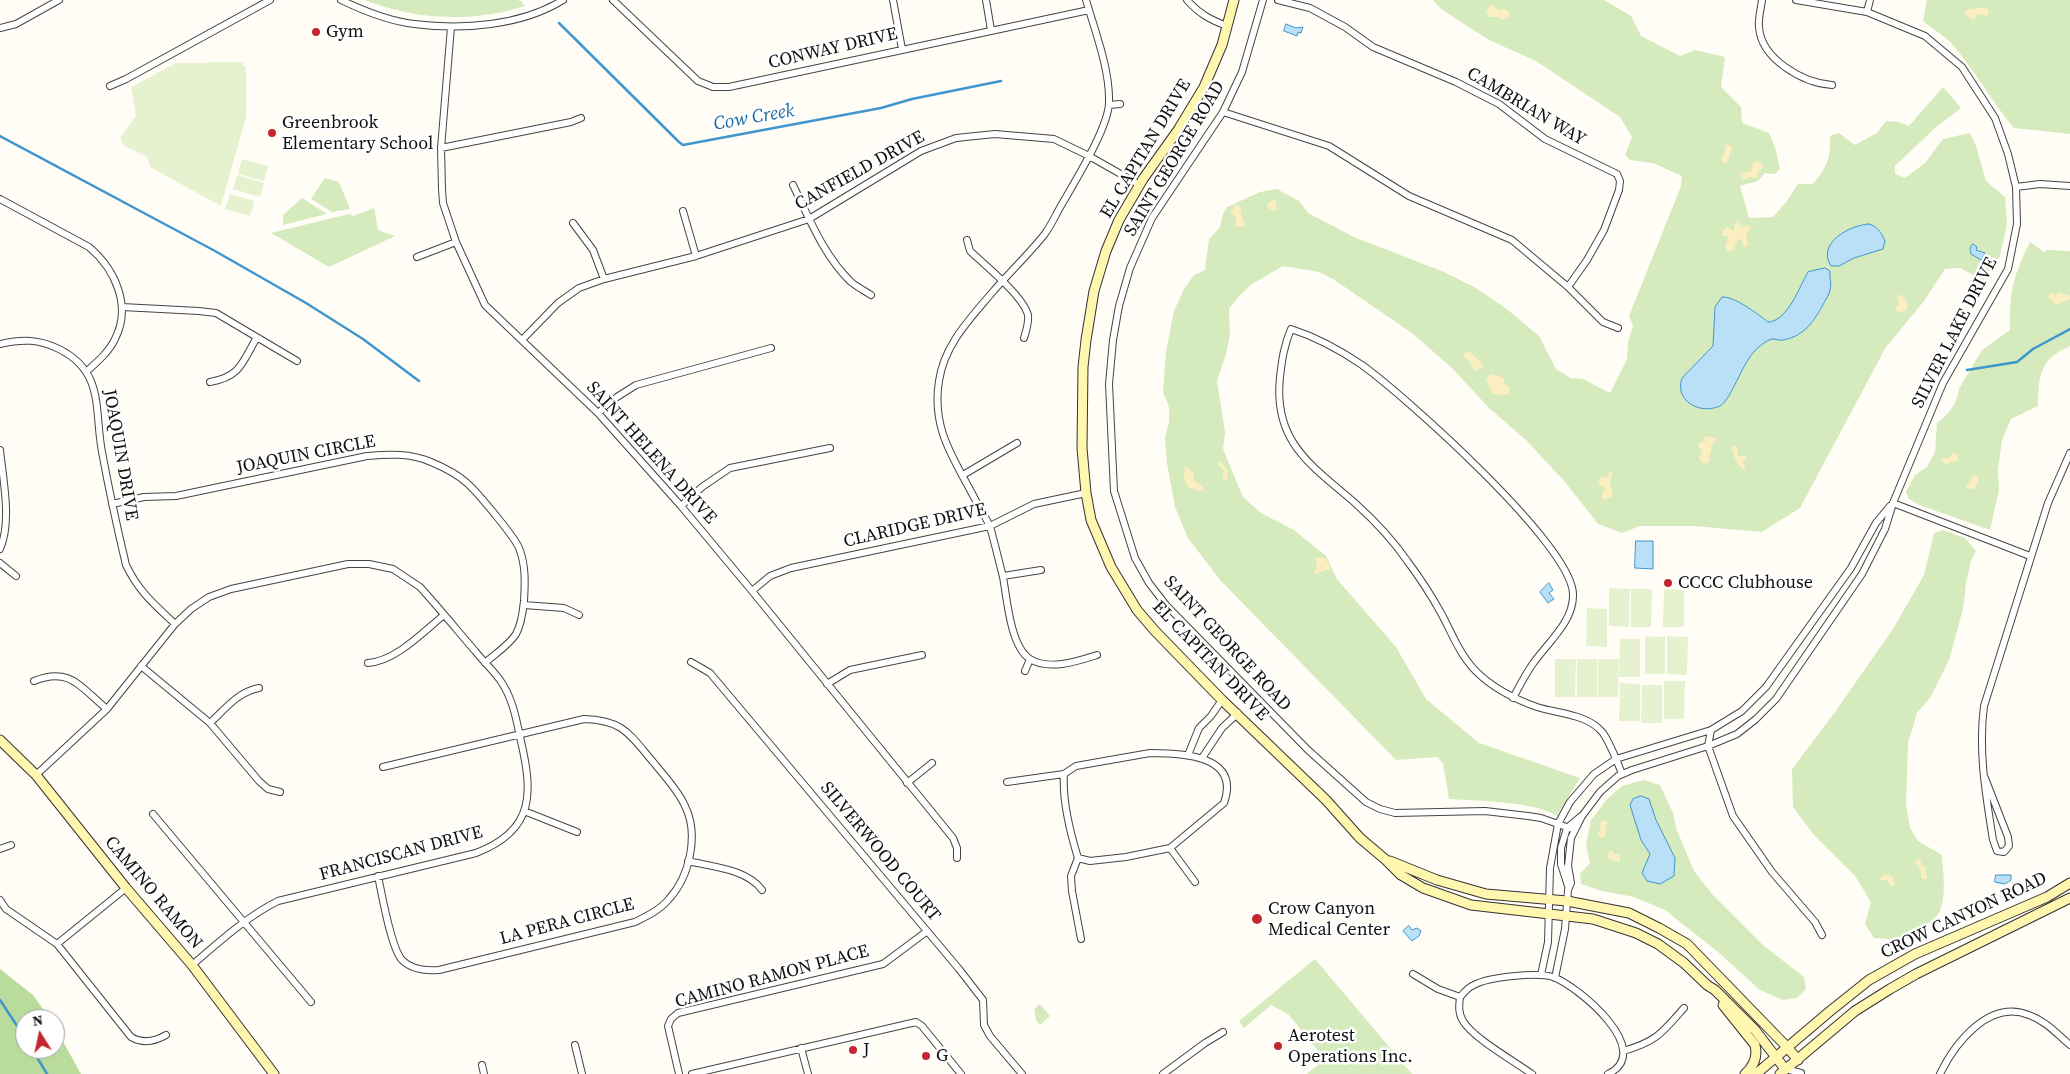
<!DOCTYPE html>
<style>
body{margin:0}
#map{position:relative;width:2070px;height:1074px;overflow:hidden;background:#fffdf5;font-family:"Source Serif 4",serif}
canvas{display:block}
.north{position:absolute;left:15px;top:1009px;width:50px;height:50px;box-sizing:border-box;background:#fff;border:1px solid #a0a0a0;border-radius:50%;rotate:350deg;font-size:14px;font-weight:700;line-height:20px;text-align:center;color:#111}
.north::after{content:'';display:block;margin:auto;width:18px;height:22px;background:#c4262e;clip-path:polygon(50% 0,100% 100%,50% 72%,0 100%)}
</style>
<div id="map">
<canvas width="2070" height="1074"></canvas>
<div class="north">N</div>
</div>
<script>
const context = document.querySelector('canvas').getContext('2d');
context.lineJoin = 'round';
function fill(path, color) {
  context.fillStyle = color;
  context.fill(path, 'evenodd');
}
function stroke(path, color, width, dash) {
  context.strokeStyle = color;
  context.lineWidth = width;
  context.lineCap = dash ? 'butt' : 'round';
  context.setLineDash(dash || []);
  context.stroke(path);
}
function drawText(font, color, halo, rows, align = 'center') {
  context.font = font + ' "Source Serif 4",serif';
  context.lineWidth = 5;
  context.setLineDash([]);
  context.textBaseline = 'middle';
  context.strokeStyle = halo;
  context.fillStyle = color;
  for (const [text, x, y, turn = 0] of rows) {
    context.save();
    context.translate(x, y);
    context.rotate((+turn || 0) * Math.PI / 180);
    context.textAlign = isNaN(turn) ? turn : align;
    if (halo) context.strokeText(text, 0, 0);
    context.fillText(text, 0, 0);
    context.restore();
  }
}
fill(new Path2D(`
 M364,0h153l4,1 4,5c-54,17 -108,14 -161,-6z
 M1433,0h171l27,16 10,20 39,20 15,-6 30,7 -4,30 20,20 1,16 27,10 6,14 5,22 -5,5 -10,-1 -7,8 -18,5 9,32 24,-1 14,-16 11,-17h15c14,-16 18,-27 17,-48l9,-3 16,12 22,-12 9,-12 12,1 11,4 34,-39 18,21 -26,20 -40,38v8l10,4 20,-15 18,-24 27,-6 6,13 10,35 19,16 2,27 -7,32 -17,24 -23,-12 -15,1 -21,32 -38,46 -86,161 -38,24 -69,-6h-53l-18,7 -24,-9 -33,-42 -39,-42 -37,-32 -36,-39 -41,-36 -79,-54 -14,-7 -36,-6 -31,18 -14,13 -9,12 1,26 -4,19 -9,27 8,51 -2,17 20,48 18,16 33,17 32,26 11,23 59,68 30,52 53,44 101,35 -23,38c-24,-15 -78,-15 -108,-17l-6,-36 -6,-6 -41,3 -176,-180 -32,-42 -13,-31 -8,-44 -2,-25 4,-16v-15l-6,-15 3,-41 8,-40 10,-22 10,-14 11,-5 4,-31 11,-12 3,-13 4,-7 33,-15 17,-3 22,12 9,12 46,24 90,35 32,16 32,22 31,26 17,33 15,9 12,1 27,14 17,-34 1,-17 5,-16 -4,-10 52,-130 1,-10 -29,-13 -23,-3 -5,-5 7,-18 -12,-20 -84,-56 -47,-21 -48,-31z
 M1927,0h143v134l-56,-6c-23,-27 -39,-58 -63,-85 -8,-8 -19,-15 -28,-22z
 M325,178l14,4 11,27 -18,3 -21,-13z
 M302,198l25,16 -44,11v-10z
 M374,208l4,22 17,6 -66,31 -58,-34 78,-19 4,2z
 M2030,242l14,10 3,-2 23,1v95c-31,14 -31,28 -32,60l-27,13 -9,21 -4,30 1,20 -9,40 -71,-25 -10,-6 -3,-7 9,-17 12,-8 8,-15 2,-29c11,-8 21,-20 22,-34l23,-39 28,-20c-1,-39 3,-53 20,-88z
 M1943,530l22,8 11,13 -5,10 -5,22 -3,26 -14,51 -19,38 -13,15 -9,30 -2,61 4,24 8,13 24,14c1,19 5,40 -3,58 -5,9 -31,24 -42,26 -7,1 -16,-1 -23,-1l-9,-14 6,-22 -16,-26 -41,-41 -21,-28 -1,-38 43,-57 58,-83 31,-54 10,-42z
 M1644,780l16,5 13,28 3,15 18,43 19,24 51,51 40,31 2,12 -9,9 -14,2 -23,-10 -42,-38 -53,-42 -31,-13 -32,-6 -21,-7 -1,-10 10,-11 -4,-18 5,-25 16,-21 15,-13z
 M1315,959l97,115h-105l18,-15 -37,-45 -17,-9 -27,23 -5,-7z
 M1040,1004l10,12 -10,9 -4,-5 -2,-11z`), '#d5ebbd');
fill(new Path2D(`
 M0,969l33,26 17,24h-25v30h30v-22l26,47h-81z`), '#b9dc9c');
fill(new Path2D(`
 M1491,5l4,1 4,4 6,-1 5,4 -1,3 -5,4 -6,-3h-9l-3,-6z
 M1983,7l6,3 -2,7 -5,-3 -5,1 -3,5 -9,-5v-4c5,-3 12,-2 18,-4z
 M1725,145h5l2,3 -5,15 -5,-1 -1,-4 4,-6z
 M1757,160l7,7 -6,4v7l-8,-1 -4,3 -4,-1 -2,-3 1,-3 10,-2 2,-7z
 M1275,199l2,3 -2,2 3,5 -5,2 -6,-4v-3z
 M1237,205l4,3 1,4 -2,2 5,9 -2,4h-7v-9l-6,-7 4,-3 -1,-2z
 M1739,220l2,8 7,-3 3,2 -5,7 2,10 -4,4 -3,-8 -3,-1 -4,10 -4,3 -3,-1 -2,-6 4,-8 -7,-2v-3l5,-5 7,4 1,-9z
 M2051,292l4,3 5,-3 6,3 3,-1 1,5 -14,6 -8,-8z
 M1898,294c7,3 10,8 9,15l-6,4 -5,-2 -1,-3 4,-4 -2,-5z
 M1465,351l6,1c4,6 10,9 12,15l-6,4 -4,-2 -3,-7 -6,-5z
 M1492,374l12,4v6l4,2 2,4 -2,5c-20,-1 -15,0 -22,-17z
 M1704,436l11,2 1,2 -5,6v7l-2,2 1,5 -2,3h-6l-3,-6 3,-3 -4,-10 6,-3z
 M1733,446l4,1 1,9h8v3l-3,3 2,4v4c-8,-3 -11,-15 -14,-22z
 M1953,452l4,2 1,6 -13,4 -4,-5 8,-1z
 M1221,461l7,10 -1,9 -5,-1 2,-8 -6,-7z
 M1186,466l7,7 1,7 9,7v3l-4,1 -11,-4 -5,-11 2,-4 -1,-4z
 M1609,472l4,1 -3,9 3,14 -10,4 -2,-3 4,-9 -6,-3 -1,-3 4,-5 5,1z
 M1974,475l5,2c-3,7 -1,13 -11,12l-2,-2z
 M1315,557l10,1 5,8 -1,4h-5l-5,3 -5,1 3,-8z
 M1603,820l4,1 -2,15 -4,2 -3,-4 3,-6 -2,-4z
 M1611,850l4,5 2,-1 3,1v7l-8,-2 -6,-4z
 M1916,859l5,1v5l5,2 1,12h-5l-2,-10 -5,-7z
 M1886,874l7,3 2,8 -4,1 -4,-6h-7l1,-3z`), '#fbeec1');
fill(new Path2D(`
 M210,62h33v4l3,1v50l-25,89 -71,-39 -3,-10 -23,-11 -4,-8 16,-22 -5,-29 45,-24h33z
 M242,159l26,7 -4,15 -26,-7z
 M237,175l27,8 -4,14 -27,-8z
 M230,194l24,7 -4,15 -25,-7z
 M1609,588l21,1 -1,38 -20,-1z
 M1631,589h21l-1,38h-20z
 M1664,589l20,1v37h-21z
 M1587,608l20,1v38l-21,-1z
 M1645,636l20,1v37h-20z
 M1667,636l21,1 -1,38 -20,-1z
 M1620,639h20v38h-21z
 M1555,659h21l-1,38h-20z
 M1577,659h20v38h-20z
 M1598,659h21l-1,38h-20z
 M1664,681h21l-1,38h-20z
 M1620,683l20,1v37h-21z
 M1642,685h20v38h-21z`), '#e6f2cf');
const water = new Path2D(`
 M1286,24l10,4 7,-1 -2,6 -3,-1 -1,4 -13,-5z
 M1869,224c9,3 12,8 16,17l-2,8 -29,9 -15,8h-8c-15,-23 19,-41 38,-42z
 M1973,244l4,3 -1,3 9,3 -4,7 -10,-6 -1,-5z
 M1825,268l5,3c-1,7 2,12 0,19 -1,5 -4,9 -6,13 -10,18 -19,33 -41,37 -3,1 -7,-1 -11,-1 -5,1 -14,8 -18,13 -12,12 -23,48 -34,54 -20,9 -46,-5 -38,-28l31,-32 2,-39 7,-10c12,-1 36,17 46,25 20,-1 31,-35 40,-50z
 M1636,541h17v28l-18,-1z
 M1549,583l4,7 -4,3 5,6 -6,4 -8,-11z
 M1641,796l8,3 7,21 19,38 -1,18 -14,8 -13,-3 -5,-8 8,-19 -9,-14 -11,-35 3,-6z
 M1996,875h15v5l-6,4 -10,-2z
 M1409,926l3,4 5,-2 4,3 -2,5 -7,5 -9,-10z`);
fill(water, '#b9e0f7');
stroke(water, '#3f96cf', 1);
stroke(new Path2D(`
 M559,23l120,119 4,3 198,-37 31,-9 89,-18
 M0,136l215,115 91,52 57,36 56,42
 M1967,370l50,-8 16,-13 37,-20
 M0,1000l25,38
 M32,1049l15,25`), '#3f96cf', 2.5);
const street = new Path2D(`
 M341,0c23,11 47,21 73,24 48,6 107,2 149,-24
 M613,0l85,81 15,6h16l360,-77
 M893,0l9,49
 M986,0l5,30
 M1086,0c9,31 24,70 23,102 0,25 -34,79 -47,102 -6,10 -11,22 -18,31 -17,21 -37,40 -54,60 -22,26 -46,51 -51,86 -8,49 16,79 37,120 5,9 12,19 15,29 4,15 8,31 12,47 4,21 7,69 27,82 19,12 48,2 67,-4
 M1187,0c12,14 24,20 40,26
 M1263,0l-21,72 -19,40 -71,106 -22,50 -11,38 -6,34 -4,44 5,107 21,67 14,25 17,22 142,145 58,52 14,7 15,4 90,-2 43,5 13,2 34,12
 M1278,0l32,8 35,19 28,20 83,35 43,22 46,35 72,35 3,7 -1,9 -15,40 -17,30 -19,27
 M1762,0c-1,9 -4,18 -3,27 2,32 44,56 73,58
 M1867,12l3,-12
 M451,27l-10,121 1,41 1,14 13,39 29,63 113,108 83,93 71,85 201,247 4,10v10
 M0,28l16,-4 43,-24
 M110,86l16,-7 144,-79
 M1109,105l11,-1
 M1223,112l106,34 80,50 103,44 56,47 35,35 15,6
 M441,148l130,-26 10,-4
 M793,185c16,33 31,71 58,97 6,5 14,9 20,13
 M2016,187l24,-3 30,2
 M0,199l89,48c26,22 43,59 26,92 -6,13 -18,23 -28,32
 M683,211l13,45
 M573,223l20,27 11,29
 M967,240l3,11c16,15 53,45 58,64 1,8 -2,16 -4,23
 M417,257l39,-15
 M122,307l77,4 17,2 81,48
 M522,340l36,-37 21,-15 25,-9 92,-23 113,-37 112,-68 35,-13 39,-4 59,5 35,17 51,29
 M0,344c22,-5 39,-5 59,5 46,23 35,61 43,103 7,38 15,75 24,113 13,27 28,39 49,59
 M210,382c30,-5 32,-19 46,-43
 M598,413l19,-16 19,-12 135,-37
 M0,450c3,29 12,72 0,99
 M963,475l54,-32
 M1893,503l137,53
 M112,504l32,-7 32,-1 191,-40c22,-2 44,-3 64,6 12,5 26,12 36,21 11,10 47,53 52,65 7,17 6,36 5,53 -1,10 -3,24 -8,33 -7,11 -21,20 -31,29
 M681,506l21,-19 28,-19 100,-20
 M0,563l16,13
 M1003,576l38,-6
 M752,591l18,-15 21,-8 199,-42 44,-22 52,-11
 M524,605l40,3 15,7
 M691,662l19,11 249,296 24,31 1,25 6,11 32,38
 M368,663c28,-2 55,-31 76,-48
 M141,666l69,57 49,58 9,8 12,3
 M1025,671l5,-12
 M34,681c36,-15 47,7 73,28
 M827,684l23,-14 72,-15
 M1513,698c6,-11 12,-23 19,-33 15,-22 42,-43 41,-71 -1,-49 -168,-198 -211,-229 -22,-15 -46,-28 -71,-36 -7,16 -9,31 -11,48 -7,65 31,88 75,126 20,18 38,37 53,59 12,16 23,33 33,51 12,22 20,46 40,63 16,14 36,24 56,31 22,7 51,7 66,26 8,12 14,28 19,41
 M210,723c16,-15 28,-31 49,-35
 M1711,730l-3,16 25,70 39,56 43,50 7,13
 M1150,753c32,0 91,2 74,50l-54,45 -44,9 -36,4 -12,-3c-8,-26 -16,-57 -14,-84l12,-8z
 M1188,755l11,-27 12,-12 11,-16
 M1202,758l20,-30 16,-15
 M36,775l71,-66 68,-85 16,-15 18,-12 22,-8 117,-25h21l24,5 27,18c19,21 37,43 55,64 8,10 18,19 25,29 12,17 16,37 20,57 13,55 16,93 -44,116l-198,48c-32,16 -59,41 -86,64
 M1985,778l23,59 1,9 -5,6 -7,-1 -4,-11c-7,-44 -15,-89 -9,-134l64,-203 22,-50
 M1007,782l57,-8
 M907,783l25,-20
 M524,811l53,21
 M153,814l158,188
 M1170,848l25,34
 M0,849l11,-4
 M1078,858l-7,18 1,15 9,48
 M688,861c25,6 59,8 74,29
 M378,876c4,19 13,72 24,84 10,10 25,11 37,10l196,-48c12,-6 25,-12 34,-23 21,-23 30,-65 16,-93 -7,-16 -20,-29 -31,-43 -24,-28 -30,-43 -70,-44l-201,48
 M1568,886l-7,-22v-16l6,-20 13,-11
 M0,900l6,9 51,35 74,93c12,7 23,5 35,-2
 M57,944l69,-56
 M1413,974l25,15 22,8
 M1541,975l7,-33 2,-74 8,-44 12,-22 24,-28 22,-15 95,-29 31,-19 24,-24 85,-119 25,-45 14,-17
 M1555,978l10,-49 3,-39 3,-7 -3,-17 3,-28 11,-22 18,-24 18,-16 14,-6 76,-24 29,-12 19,-15 20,-20 86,-125 23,-45 8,-26 50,-120 65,-114 9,-45 -1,-37 -8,-33 -13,-36 -33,-51 -37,-31 -58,-24 -71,-12
 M575,1045l7,29
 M801,1048l7,26
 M1623,1051c33,-9 39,-18 61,-43
 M482,1065l2,9
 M1785,1069l16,4
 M679,1074l-11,-48 3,-7 7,-6 205,-49 43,-32
 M692,1074l224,-52 6,4 39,48
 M1163,1074l42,-31 18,-11
 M1532,1074c-18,-13 -59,-36 -69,-53 -5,-8 -4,-16 -3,-24 4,-4 8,-10 14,-12 14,-8 63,-13 79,-8 25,9 103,74 55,97
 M1940,1074c15,-31 49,-75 89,-59 17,6 28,19 41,30`);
const secondary = new Path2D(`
 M1234,0l-12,45 -18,42 -26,43 -35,49 -24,41 -13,31 -12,40 -8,49 -3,27 -1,81 4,45 5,27 20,47 26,43 18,21 67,69 104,100 34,38 26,22 15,15 22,13 48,17 122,14 43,14 22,11 26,19 23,22 8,5 40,40 30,39
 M0,740l36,35 90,113 66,77 82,109
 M1390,861l47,19 49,14 81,7 62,12 30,15 28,16 100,103 11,13
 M1723,1005l32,40c3,12 -1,21 -10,29
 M1756,1074l73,-62 40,-32 46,-26 132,-57 23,-14
 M1780,1074l75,-63 35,-22 26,-15 154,-76`);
stroke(street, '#444', 8);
stroke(secondary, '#333', 11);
stroke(street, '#fff', 6);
stroke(secondary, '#fff6b0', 9);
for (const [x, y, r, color] of [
 [316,32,5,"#c4262e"],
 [272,133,5,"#c4262e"],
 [1668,583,5,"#c4262e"],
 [1257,919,6,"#c4262e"],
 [1278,1046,5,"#c4262e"],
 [853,1050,5,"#c4262e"],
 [926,1056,5,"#c4262e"]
]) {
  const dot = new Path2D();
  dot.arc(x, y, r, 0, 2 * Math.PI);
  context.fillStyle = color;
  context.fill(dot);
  stroke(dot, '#fff', 2);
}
drawText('18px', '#111', '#fff', [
 ["Gym",326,32],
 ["Greenbrook",282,123],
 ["Elementary School",282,144],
 ["CCCC Clubhouse",1678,583],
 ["Crow Canyon",1268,909],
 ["Medical Center",1268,930],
 ["Aerotest",1288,1036],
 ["Operations Inc.",1288,1057],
 ["J",863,1050],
 ["G",936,1056]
], 'left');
drawText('18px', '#111', '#fff', [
 ["CONWAY DRIVE",833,49,-13],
 ["CAMBRIAN WAY",1526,107,31],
 ["EL CAPITAN DRIVE",1146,149,-59],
 ["SAINT GEORGE ROAD",1175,159,-59],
 ["CANFIELD DRIVE",860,171,-29],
 ["SILVER LAKE DRIVE",1955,333,-63],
 ["SAINT HELENA DRIVE",651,453,48],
 ["JOAQUIN DRIVE",120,455,80],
 ["JOAQUIN CIRCLE",306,455,-11],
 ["CLARIDGE DRIVE",915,526,-13],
 ["SAINT GEORGE ROAD",1227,644,47],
 ["EL CAPITAN DRIVE",1210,661,46],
 ["SILVERWOOD COURT",880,852,50],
 ["FRANCISCAN DRIVE",401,854,-15],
 ["CAMINO RAMON",153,893,50],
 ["CROW CANYON ROAD",1964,916,-25],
 ["LA PERA CIRCLE",567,922,-15],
 ["CAMINO RAMON PLACE",772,977,-15]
]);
drawText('italic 19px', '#1768a6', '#fff', [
 ["Cow Creek",754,118,-10]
]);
</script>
